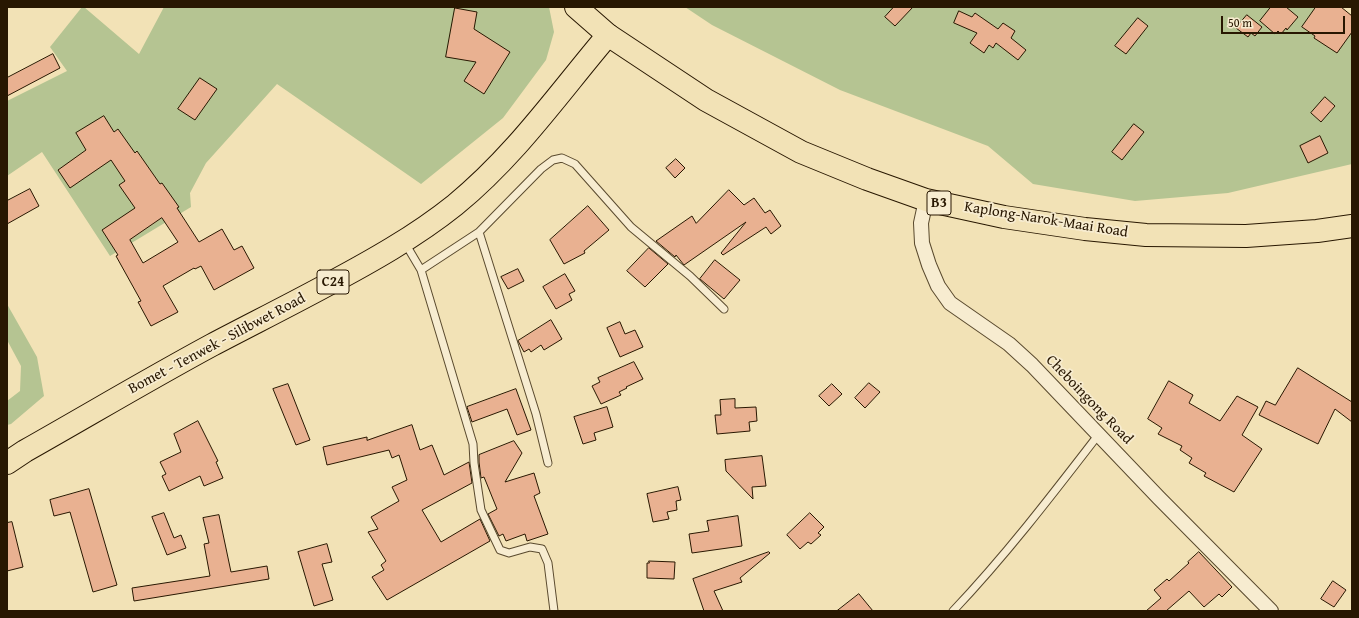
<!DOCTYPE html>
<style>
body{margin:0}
#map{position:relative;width:1359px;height:618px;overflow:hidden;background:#f2e2b6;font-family:"Gentium Book Plus",serif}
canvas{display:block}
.frame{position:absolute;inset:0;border:8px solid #281701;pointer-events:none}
.scale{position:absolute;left:1221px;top:16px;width:124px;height:18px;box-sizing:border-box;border:2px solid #281701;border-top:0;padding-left:5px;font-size:12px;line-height:14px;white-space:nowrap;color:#281701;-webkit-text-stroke:3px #f7ecd0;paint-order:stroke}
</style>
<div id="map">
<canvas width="1359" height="618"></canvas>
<div class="frame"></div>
<div class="scale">50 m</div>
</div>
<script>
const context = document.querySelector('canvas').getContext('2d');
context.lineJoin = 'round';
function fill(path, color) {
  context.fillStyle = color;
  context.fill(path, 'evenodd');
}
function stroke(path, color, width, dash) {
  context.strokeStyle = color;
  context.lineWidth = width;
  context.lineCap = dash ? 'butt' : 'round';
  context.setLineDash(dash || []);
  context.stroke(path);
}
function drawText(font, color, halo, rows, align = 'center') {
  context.font = font + ' "Gentium Book Plus",serif';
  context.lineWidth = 3.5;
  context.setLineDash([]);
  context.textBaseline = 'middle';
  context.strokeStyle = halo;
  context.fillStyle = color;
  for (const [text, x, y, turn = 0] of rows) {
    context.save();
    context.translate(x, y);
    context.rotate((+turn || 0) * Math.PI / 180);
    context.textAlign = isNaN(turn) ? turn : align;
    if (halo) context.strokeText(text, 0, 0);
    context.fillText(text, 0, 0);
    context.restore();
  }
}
fill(new Path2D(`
 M82,7h2l55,47 25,-47h385l5,25 -8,28 -43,58 -82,66 -144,-100 -71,79 -16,30 1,14 -81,49 -68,-104 -35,24v-75l60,-30 -17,-24z
 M685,7h646l21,22v135l-124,29 -93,8 -102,-17 -45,-38 -148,-56 -128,-65z
 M7,304l30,53 7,39 -33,28 -4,1v-24l13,-10 1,-25 -14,-26z`), '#b5c492');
const building = new Path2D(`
 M894,7h19l-18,19 -10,-9z
 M1271,7h15l12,10 -11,13 -1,-2 -5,6 -3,-3 -3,3 -15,-13z
 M1316,7h25l11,9v16l-15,21 -23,-15 1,-2 -13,-9z
 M455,8l22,4 -3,17 36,23 -26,42 -20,-13 12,-19 -30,-5z
 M959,11l13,6 3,-4 23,16 5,-6 12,8 -4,7 15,12 -8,10 -22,-17 -3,5 -4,-3 -5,8 -14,-10 7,-10 -23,-10z
 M1247,15l15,12 -7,9 -4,-3 -3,4 -12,-9z
 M1138,18l10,8 -22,28 -11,-8z
 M53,54l7,14 -53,28v-18z
 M200,78l17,11 -22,31 -17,-11z
 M1325,97l10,9 -14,16 -10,-9z
 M104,116l10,16 4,-3 17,24 2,-2 23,33 2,-1 17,24 -2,1 22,34 23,-13 12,21 8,-4 12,22 -40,22 -13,-24 -6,3 -1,-1 -31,18 15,26 -27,14 -13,-24 3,-1 -25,-45 2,-1 -16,-25 33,-22 -16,-23 6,-4 -14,-21 -41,28 -12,-18 28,-20 -10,-17zM162,218l16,24 -35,21 -13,-23z
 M1134,124l10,8 -22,28 -10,-8z
 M1320,136l8,17 -20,10 -8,-17z
 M676,159l9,9 -10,10 -9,-10z
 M30,189l9,17 -32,18v-23z
 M729,190l15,15 10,-7 11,15 5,-3 11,16 -10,8 -5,-7 -43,28 -2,-2 25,-31 -62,43 -8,-10 -1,2 -19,-16 36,-25 4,7z
 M588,206l21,24 -25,21 1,2 -21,11 -14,-24z
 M649,248l19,16 -23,23 -18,-16z
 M715,260l25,20 -16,19 -24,-20z
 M518,269l6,12 -16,8 -7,-12z
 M565,274l10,17 -6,3 3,6 -16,9 -13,-22z
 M551,320l11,19 -18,11 -3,-5 -10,7 -2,-3 -5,3 -6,-11z
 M620,322l5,12 10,-4 8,17 -23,10 -13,-29z
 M634,362l9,17 -17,8 1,1 -8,4 2,3 -20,9 -9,-18 8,-4 -2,-4z
 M1298,368l54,34v20l-17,-13 -17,35 -59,-29 7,-14 9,4z
 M1169,381l24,14 -4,8 31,18 17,-25 21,11 -16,28 20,14 -28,43 -30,-16 2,-3 -17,-10 3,-5 -12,-8 2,-4 -24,-12 4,-6 -14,-9z
 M869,383l11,9 -15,16 -10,-10z
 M288,384l22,56 -14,5 -23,-56z
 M832,384l10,10 -13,12 -10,-10z
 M516,389l15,41 -14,5 -10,-26 -35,13 -5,-15z
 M735,399v9l21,-1 1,14 -8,1 1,9 -33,3 -2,-19h6l-1,-15z
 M607,407l6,20 -19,6 2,7 -13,4 -9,-27z
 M198,421l20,40 -2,1 7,16 -19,8 -4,-10 -31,15 -7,-15 4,-2 -6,-12 21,-10 -7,-18z
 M412,425l8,25 12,-5 12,30 25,-13 3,21 -50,27 19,32 39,-23 10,22 -103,59 -15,-23 12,-7 -3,-5 5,-4 -18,-29 10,-3 -7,-12 28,-16 -7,-14 15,-7 -8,-25 -7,3 -3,-8 -62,15 -4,-18 44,-10v3z
 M514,441l8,12 -17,29 29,-9 6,20 -6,3 14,38 -21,7 -2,-7 -19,7 -3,-7 -4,2 -11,-22 9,-5 -13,-32 -3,1 -2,-16v-7z
 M762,456l4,30 -14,1 1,12 -27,-28 -1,-11z
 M678,487l3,13 -5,1 1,9 -10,2 2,7 -16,3 -6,-28z
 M89,489l28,96 -24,7 -23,-80 -16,4 -4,-16z
 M164,513l10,25 7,-3 5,13 -19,7 -15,-38z
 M810,513l14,14 -6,6 3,2 -10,9 -3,-2 -8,7 -13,-14z
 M219,515l12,57 36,-6 2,13 -135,22 -2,-13 78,-12 -6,-32 5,-1 -6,-25z
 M738,516l4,30 -50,7 -3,-19 20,-3 -2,-10z
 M12,522l11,45 -16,4v-48z
 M327,544l5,18 -10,2 11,36 -19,6 -16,-54z
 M769,552l1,1 -30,25 2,4 -28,9 9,20h-19l-11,-32z
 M1199,552l33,35 -10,10 -3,-3 -15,13 -15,-16 -23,20h-20l15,-13 -7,-8 13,-11 2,2 20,-18 -1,-1z
 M649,561l26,1 -1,17 -27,-1v-15h2z
 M1333,581l13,9 -12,17 -13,-8z
 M859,594l14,17h-36z`);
fill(building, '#e9b191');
stroke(building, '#281701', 1);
const lane = new Path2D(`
 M479,232l57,182 12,49
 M405,243l16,27 52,174 1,19 7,47 19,40 9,3 21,-6 12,2 6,14 6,48
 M421,270l58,-38 62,-63 12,-9 9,-2 13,6 56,63 59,49 34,33
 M953,611c53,-56 99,-116 146,-177`);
const street = new Path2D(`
 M926,200l-5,23 1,20 7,22 9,21 12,17 59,41 23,21 127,133 112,113`);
const primary = new Path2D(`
 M7,463l18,-12c62,-35 124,-72 187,-106 38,-20 76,-39 113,-59 45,-24 90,-49 130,-81 61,-50 103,-111 153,-170`);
const highway = new Path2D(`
 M576,7l32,28 98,65 95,52 66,27 59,21 78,17 81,12 61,6 100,1 71,-5 35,-5`);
stroke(lane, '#5a4a2e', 9);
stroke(street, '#5a4a2e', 16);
stroke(primary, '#281701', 24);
stroke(highway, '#281701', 24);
stroke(lane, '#f7ecd0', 7);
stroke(street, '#f7ecd0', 14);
stroke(primary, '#f2e2b6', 22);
stroke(highway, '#f2e2b6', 22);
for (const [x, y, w] of [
 [939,203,24],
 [333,282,32]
]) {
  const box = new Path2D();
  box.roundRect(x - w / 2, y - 12, w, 24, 3);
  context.fillStyle = '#f7ecd0';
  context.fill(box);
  stroke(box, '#281701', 1);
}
drawText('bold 14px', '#281701', null, [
 ["B3",939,203],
 ["C24",333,282]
]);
drawText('15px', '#281701', '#f7ecd0', [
 ["Kaplong-Narok-Maai Road",1046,220,9],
 ["Bomet - Tenwek - Silibwet Road",217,344,-28],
 ["Cheboingong Road",1089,400,46]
]);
</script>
